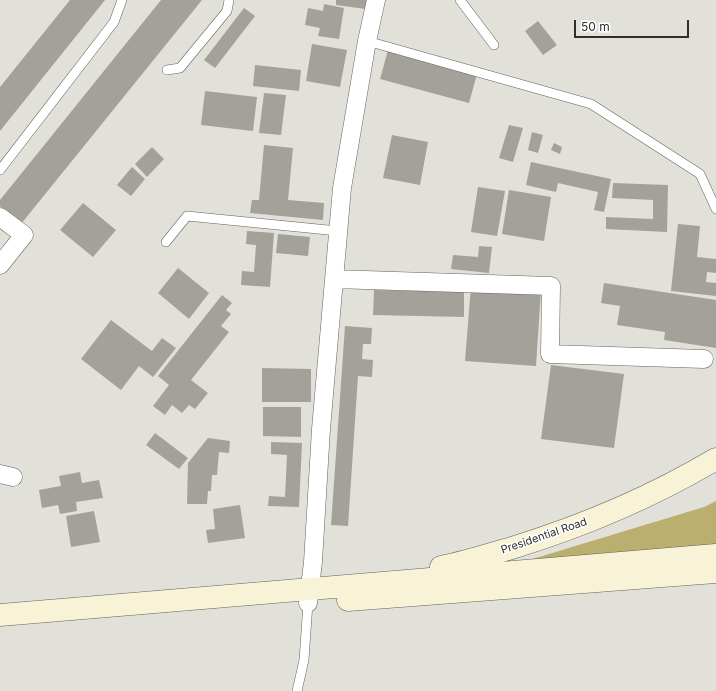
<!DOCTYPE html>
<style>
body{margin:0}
#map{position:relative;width:716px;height:691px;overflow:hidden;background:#e2e1d9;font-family:Inter,sans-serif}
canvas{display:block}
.scale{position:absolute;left:574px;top:20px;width:115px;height:18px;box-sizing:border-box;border:2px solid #2f2e2c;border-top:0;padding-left:5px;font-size:12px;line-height:14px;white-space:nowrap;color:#2f2e2c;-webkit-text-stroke:3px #fff;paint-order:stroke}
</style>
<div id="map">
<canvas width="716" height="691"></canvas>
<div class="scale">50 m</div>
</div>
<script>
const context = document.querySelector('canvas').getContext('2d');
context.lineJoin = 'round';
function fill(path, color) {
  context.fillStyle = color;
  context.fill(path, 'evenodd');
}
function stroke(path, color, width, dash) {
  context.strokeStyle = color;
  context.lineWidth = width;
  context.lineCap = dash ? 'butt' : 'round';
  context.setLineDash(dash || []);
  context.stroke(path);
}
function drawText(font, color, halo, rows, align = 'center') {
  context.font = font + ' Inter,sans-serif';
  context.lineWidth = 3;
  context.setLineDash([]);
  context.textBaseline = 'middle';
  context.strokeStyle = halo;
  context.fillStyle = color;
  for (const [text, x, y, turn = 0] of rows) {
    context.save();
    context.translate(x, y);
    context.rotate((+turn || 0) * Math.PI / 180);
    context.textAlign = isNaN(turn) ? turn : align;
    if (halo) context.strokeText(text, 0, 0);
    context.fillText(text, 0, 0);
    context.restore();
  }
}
fill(new Path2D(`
 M716,501v45l-200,18 188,-57z`), '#bbaf70');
fill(new Path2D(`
 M70,0h35l-105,131v-44z
 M161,0h41l-181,224 -21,-18v-6z
 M336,0h31l-1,9 -30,-4z
 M324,4l20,4 -5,31 -21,-3 2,-8 -15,-3 3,-17 15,3z
 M244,8l11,8 -40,52 -11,-8z
 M538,21l19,24 -14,10 -18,-24z
 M312,44l35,6 -7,37 -34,-6z
 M388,50l89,24 -8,29 -89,-24z
 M255,65l46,5 -2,21 -46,-5z
 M205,91l52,6 -4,34 -52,-6z
 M264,93l22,2 -5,40 -22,-2z
 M509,125l14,3 -10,34 -14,-4z
 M532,132l11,3 -5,18 -10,-3z
 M392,135l36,7 -8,43 -37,-7z
 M554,143l8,4 -2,7 -9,-4z
 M264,145l29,3 -5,52 36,3 -1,17 -73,-7 2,-13h7z
 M152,147l12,12 -17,18 -12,-13z
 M531,162l80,17 -7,33 -10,-2 4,-18 -40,-9 -2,9 -30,-7z
 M132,167l13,12 -14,17 -14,-11z
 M613,183l55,2 -1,47 -61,-3v-12l47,2v-19l-41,-2z
 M478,187l27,4 -8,45 -26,-4z
 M509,190l42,7 -7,44 -42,-7z
 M83,203l33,27 -23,27 -33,-27z
 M678,224l22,2 -3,31 19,2v14l-9,-1 -1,10 10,1v13l-45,-5z
 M247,231l27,2 -4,54 -29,-2 1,-14 12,1 2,-27 -10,-1z
 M278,234l32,3 -2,19 -32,-3z
 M479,246l13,1 -3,26 -38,-4 2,-14 25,2z
 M178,268l31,25 -20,26 -31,-26z
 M604,283l112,17v48l-52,-8 1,-8 -48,-7 3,-19 -19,-3z
 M471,286l70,4 -5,76 -71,-5z
 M374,290l90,2v25l-91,-2z
 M222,295l10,8 -6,7 5,4 -10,12 8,6 -38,48 17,13 -13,16 -6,-4 -7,8 -10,-8 -7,10 -12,-9 16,-21 -11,-9z
 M111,320l41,31 10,-13 14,10 -23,29 -14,-11 -18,24 -40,-31z
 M345,326l27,2 -1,16h-8l-1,15 11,1 -1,17 -14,-1 -10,150 -17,-1z
 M551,365l73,9 -10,74 -73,-9z
 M262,368l49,1v33h-49z
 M263,407h38v30l-38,-1z
 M155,433l33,25 -9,11 -33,-24z
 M208,438l22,3 -1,12 -10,-1 -2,23h-5l-1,16h-3l-1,13h-20l1,-41z
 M271,442l31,1 -3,64 -31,-1 1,-10 16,1 2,-42 -16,-1z
 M80,472l2,11 17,-3 4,18 -27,4 1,9 -17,3 -2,-9 -16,3 -3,-18 22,-4 -2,-10z
 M240,505l5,33 -37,5 -2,-13 9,-1 -2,-20z
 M94,511l6,31 -29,5 -5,-31z`), '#a3a19a');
const lane = new Path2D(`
 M460,0l34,45
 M367,41l224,63 109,70 16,35
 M167,70l13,-2 47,-57 2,-11
 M0,170l114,-148 8,-22
 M166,242l21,-26 151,15
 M297,691l7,-31 4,-57`);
const street = new Path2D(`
 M0,217l24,18 -24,30
 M334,279l217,7 -1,68 154,5
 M0,474l13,3
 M308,603l5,-41 8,-133 21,-241 25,-147 9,-41`);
const secondary = new Path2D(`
 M441,567c25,-5 50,-13 74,-20 71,-22 137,-50 201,-88
 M348,600l368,-28
 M0,615l716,-60`);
stroke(lane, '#63625c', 10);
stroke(street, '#63625c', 19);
stroke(secondary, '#63625c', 23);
stroke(lane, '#fff', 9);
stroke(street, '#fff', 18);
stroke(secondary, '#f8f3d6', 22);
drawText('11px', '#2f2e2c', '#fff', [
 ["Presidential Road",544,536,-19]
]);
</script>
